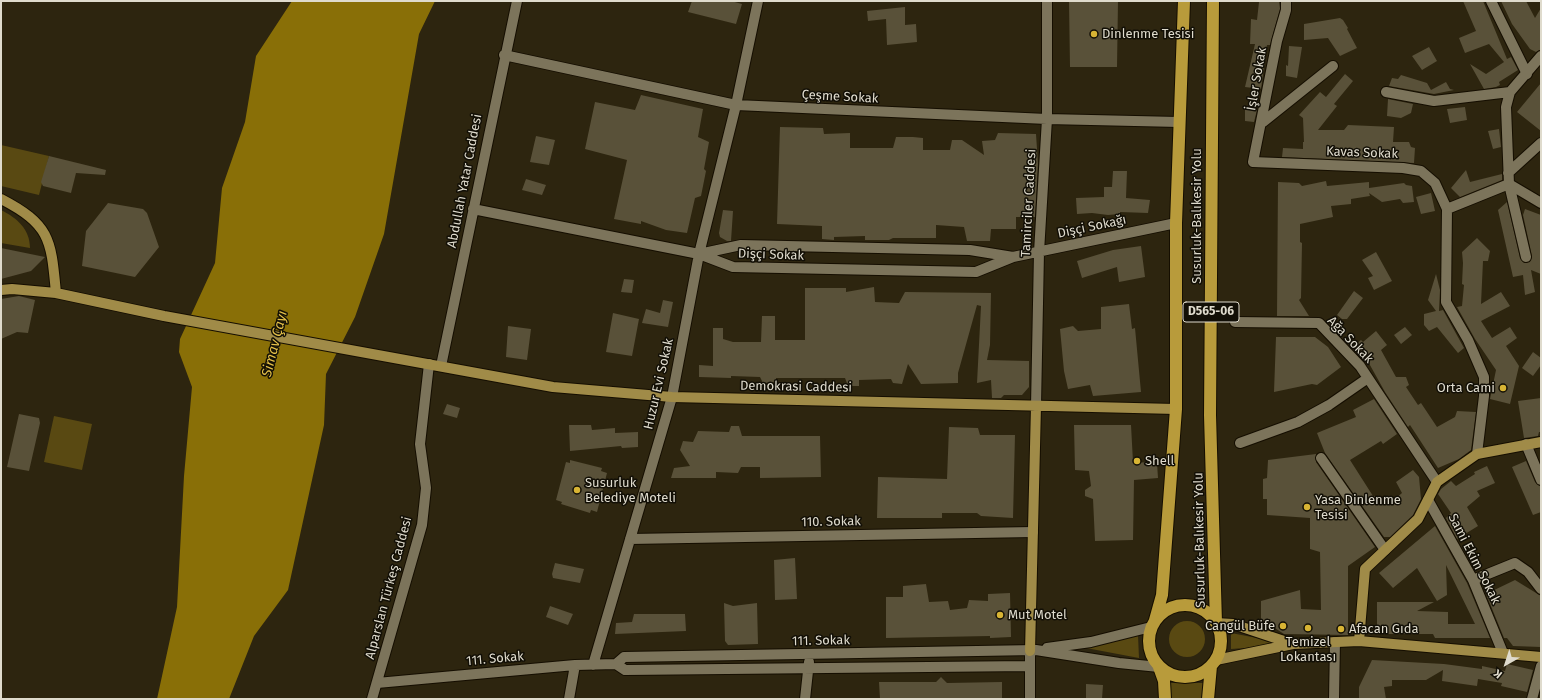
<!DOCTYPE html>
<meta charset="utf-8">
<style>
body{margin:0}
#map{position:relative;width:1542px;height:700px;overflow:hidden;background:#2d250f;font-family:"Fira Sans",sans-serif}
canvas{display:block}
.frame{position:absolute;inset:0;border:2px solid #dfdbcd;pointer-events:none}
.north{position:absolute;left:1486px;top:644px;width:40px;height:40px;-webkit-text-stroke:3px #120f06;paint-order:stroke;rotate:219deg;font-size:11px;font-weight:700;line-height:16px;text-align:center;color:#dfdbcd}
.north::after{content:'';display:block;margin:auto;width:14px;height:18px;background:#dfdbcd;clip-path:polygon(50% 0,100% 100%,50% 72%,0 100%)}
</style>
<div id="map">
<canvas width="1542" height="700"></canvas>
<div class="frame"></div>
<div class="north">K</div>
</div>
<script>
const context = document.querySelector('canvas').getContext('2d');
context.lineJoin = 'round';
function fill(path, color) {
  context.fillStyle = color;
  context.fill(path, 'evenodd');
}
function stroke(path, color, width, dash) {
  context.strokeStyle = color;
  context.lineWidth = width;
  context.lineCap = dash ? 'butt' : 'round';
  context.setLineDash(dash || []);
  context.stroke(path);
}
function drawText(font, color, halo, rows, align = 'center') {
  context.font = font + ' "Fira Sans",sans-serif';
  context.lineWidth = 3;
  context.setLineDash([]);
  context.textBaseline = 'middle';
  context.strokeStyle = halo;
  context.fillStyle = color;
  for (const [text, x, y, turn = 0] of rows) {
    context.save();
    context.translate(x, y);
    context.rotate((+turn || 0) * Math.PI / 180);
    context.textAlign = isNaN(turn) ? turn : align;
    if (halo) context.strokeText(text, 0, 0);
    context.fillText(text, 0, 0);
    context.restore();
  }
}
fill(new Path2D(`
 M1,145l48,11 -10,39 -38,-9z
 M1,210c16,8 29,19 29,38l-29,-5z
 M54,416l38,8 -10,46 -38,-8z
 M1169 639a18 18 0 1 1 36 0a18 18 0 1 1-36 0Z
 M1231,633l42,8 2,2 -2,3 -42,3z
 M1138,635l1,23 -53,-10z
 M1170,683h35l-2,16h-33z`), '#594912');
fill(new Path2D(`
 M292,1h143l-16,33 -35,200 -29,83 -29,57 -2,51 -36,165 -34,46 -25,63h-72l20,-92 7,-131 8,-89 -13,-35 1,-13 35,-76 7,-75 23,-66 11,-66z`), '#896f07');
fill(new Path2D(`
 M692,1h39l11,3 -6,20 -48,-12z
 M1069,1h49l-1,66h-47z
 M1279,1l1,8 -10,36h-3l-6,44 -16,-2 10,-43h-5l1,-25 6,1 2,-18z
 M1463,1h20l24,58 4,-2 7,13 -19,12 1,3 -4,2 -12,2 -14,-25 16,10 18,-12 -15,-18 -24,9 -6,-15 17,-7z
 M1501,1h25l9,17 6,-10 -1,42 -4,2 -6,-3 -18,-25z
 M905,7v18l11,-1 1,18 -30,3 -1,-26 -18,2 -1,-10z
 M1340,18l3,2 5,8 -1,1 10,19 -17,8 -12,-18 -24,2v-16z
 M1289,46l13,1 -5,31 -11,-2v-11l2,1z
 M1429,47l8,14 -15,9 -10,-14z
 M1345,74l8,7 -19,23 3,2 -19,24h26l4,-5 46,2 -1,15h16l2,5 4,1 -1,15 -132,-6 1,-9 20,1v-7h1l-1,-24 -4,-3 21,-23 6,5z
 M1401,75l26,8 4,7 15,-8 4,7 4,1 -20,4 -45,-8 3,-8 6,1z
 M1541,83v48l-24,-19z
 M641,95l62,14 -5,28 11,5 -5,27 2,2 -5,25 -6,2 -8,35 -21,-3 -25,-9v3l-27,-5 13,-59 -42,-11 10,-47 40,8z
 M1388,99l25,5 -2,9 -10,5 -14,-2z
 M1465,107l2,13 -17,3 -3,-14z
 M1245,110h12l-3,12 -9,-1z
 M780,127l43,1 1,6 26,-1v15h43l3,-11h17l10,1v12h27l2,-10h10l22,15 -2,-14 13,-1 3,-7 38,1 2,30 -3,53h-19v12h-25l-1,12h-23l-3,-14 -28,-2v13h-43l-4,2h-24v-4l-31,1v3l-12,-1v-13l-45,-2z
 M1499,129l2,18 -8,2 -5,-18z
 M536,136l19,4 -6,25 -19,-3z
 M49,156l57,14 -1,5 -29,-2 -5,20 -28,-7 -2,-4z
 M1466,170l4,12 32,-8v6l-42,17 -9,-9z
 M1113,171h14l-1,27 24,2 -2,13 -28,-1v2l-12,1 -16,-2 -15,1 -1,-16 28,-1v-10h8z
 M526,179l20,6 -4,10 -20,-5z
 M1326,181l1,5 42,-4v6l35,-5 2,2 6,1 2,16 -11,1 -3,-4 -18,3 -13,-9 1,3 -19,3v5l-20,2 2,11 -33,7v18l2,1 -1,55 -2,2 10,16h-32l1,-134 21,1 3,3z
 M1431,193l4,18 -14,3 -5,-17z
 M1507,202l13,56 4,5 6,-1 2,-6 -9,-41 2,-6 16,6v59l-10,-4 4,22 -10,3 -2,-20 -10,2 -15,-67z
 M108,203l35,6 4,4 12,34 -24,30 -53,-11 4,-35z
 M723,210l10,1 -2,30h-4l-7,-4 -1,-4z
 M1477,238l13,13 -2,10h-5l-2,43 20,-12 9,14 -29,15 11,17 18,-11 7,11 -11,8 13,20 -9,38 -20,-5 6,-29 -21,-31 -18,-32 5,-1 2,-21 -2,-1 1,-21 -1,-11z
 M1141,246l4,31 -26,5 -2,-15 -35,11 -5,-17 36,-11z
 M1,248l44,9 -14,14 -30,8z
 M1376,252l16,29 -18,9 -6,-12 5,-2 -11,-16z
 M1436,274l4,16 -1,21 4,-1 21,38 -6,5 -21,-26 -8,4 -5,-6v-11l12,-3 -8,-11z
 M624,279l10,1 -2,13 -11,-1z
 M874,287l1,15 24,1 6,-11 86,1 -1,52 -3,15 42,1v26l-7,8h-18l-3,3h-9l-1,-18 -14,3 4,-77 -4,-1 -19,68v10l-37,1 -13,-20 -6,20 -9,-1 -2,-4 -32,1v6h-11l-3,-8h-69v4l-13,1 -3,-6 -29,-1v2l-32,-1v-12l14,1v-38h10v11l10,3h28l1,-26h13v24h30v-52h41v4z
 M1354,291l9,7 -16,21h-5l-5,-4z
 M19,296l16,4 -7,33 -11,-1 -16,7v-40z
 M663,300l10,2 -5,25 -26,-4 4,-14 14,4z
 M1129,304l3,25 3,-1 6,64 -48,4 -3,-11 -22,4 -4,-18 -4,-42 13,-3 5,5 23,-2v-22z
 M613,313l26,6 -7,37 -26,-4z
 M508,326l23,3 -4,31 -21,-3z
 M1405,327l7,8 -11,9 -7,-9z
 M1376,331l11,14 -6,5 15,27h10l3,8 -3,2 12,18 3,-2 16,24 18,-10 2,-6 19,1 -5,38 -12,9 -21,9 -28,-43 -2,2 -23,-35 -19,-34 -3,2 -11,-12 9,-8 2,2z
 M1276,337h39l13,10 13,20 -24,18 -5,-1 -38,8z
 M1533,352l8,6v7l-8,11 -11,-8z
 M1541,398v34h-2l-1,4 -14,2 -6,-37z
 M1374,399l23,35 -14,10 -2,-3 -31,19 23,36h6l9,9 14,-12 -6,-11 17,-12 6,7 2,22 -8,16 -23,22h-6l-59,-84 -8,-20 39,-16 -3,-7z
 M447,404l13,4 -3,10 -14,-4z
 M19,414l20,4 1,5 -11,48 -22,-4z
 M569,425h22l1,5 23,-2v5l23,-1v15l-16,1 -1,-2 -51,5z
 M1074,425h57l2,37 24,1 1,15 -24,2 -1,60 -38,1 -2,-42 -8,-3v-6l6,-4 -2,-15 -14,-1z
 M731,426h8l3,10h78l1,41 -61,1v-11h-19l-3,6 -22,-1v6h-45l3,-10 16,-2 -10,-16 3,-9 10,1 5,-11 31,1z
 M949,427l29,1 2,7h35l-2,83 -32,-2 -4,-3h-35v5h-65l1,-41 69,2z
 M1316,454v8l59,85 -27,19v69l-64,-1 -23,-15v-18l39,-11 1,19 20,1 -1,-58 -10,-3v-31l-43,-3v-16h-4v-20l4,-1 1,-18z
 M570,460l32,8 -1,3 6,2 -10,39 -6,-2 -1,3 -29,-9 1,-2 -6,-2 10,-38 4,1z
 M1526,461l9,21 6,5v25l-8,3 -21,-48z
 M1487,466l8,17 -18,8 3,5 -13,11 11,19 -21,13 -11,-21 5,-5 -13,-19 3,-5 10,-8 5,5 19,-12 -1,-2z
 M1435,526l32,57 23,55h-55l-2,-4h-56v-32h57l-17,9 31,1v12h27l-29,-59 1,30 -10,6 -20,-33 -24,20 -14,-15z
 M795,558l2,41 -22,1 -1,-40z
 M555,563l29,6 -4,14 -27,-5 -1,-4z
 M1515,580l26,16v51l-28,-1 -6,-8h-3l-18,-44z
 M926,584l3,18 19,-1 2,9 17,-2 2,-8 19,1v-7l22,-1 1,44 -21,1v-2l-104,2v-41h17v-11z
 M724,603l9,3 24,-3 1,41 -30,1 -3,-4z
 M550,606l23,8 -5,11 -22,-8z
 M634,614h51l1,17 -71,3 1,-11 16,-1z
 M1372,660l72,4 38,5v-3l23,5 2,-7 26,6 -6,22 -26,-6 1,-3 -24,-4 -1,7 -35,-5 1,-11 -17,10h-34v6l-8,1 2,12h-27v-12z
 M941,677l6,6 55,-1v17h-122l-1,-17h57z
 M1086,684l17,1 -1,14h-16z`), '#595139');
const minor = new Path2D(`
 M1286,1v9l-9,31 -24,121 150,6 18,3 14,12 12,26 -1,93 22,38 16,37v19l-7,58
 M1491,1l36,73
 M504,55l232,50 311,14 132,3
 M1386,92l48,9 76,-9
 M1263,122l70,-56
 M1508,173l33,-30
 M1509,184l32,19
 M473,209l226,45
 M1447,209l62,-25
 M1013,257l-43,-7 -229,-5 -42,9 34,13 243,5 37,-15 163,-34
 M1526,257l-17,-73 -3,-77 4,-15 31,-36
 M1235,322l84,1 41,43 77,116
 M441,366l76,-365
 M1036,406l3,-154 8,-133v-118
 M1240,443l58,-21 31,-17 39,-27
 M1526,444l15,36
 M1321,458l64,92
 M1428,500l45,80 30,73
 M630,539l403,-7
 M1473,580l42,-17 13,9 13,17
 M1047,648l44,-6 60,-15
 M1030,651v48
 M616,664l8,-7 412,-7 83,13 40,4
 M593,665l79,-268 27,-143 37,-149 22,-104
 M377,683l198,-18 41,-1 9,6 405,-4
 M372,699l50,-174 4,-37 -6,-44 9,-80
 M569,699l6,-34
 M805,699l4,-37
 M1334,699l1,-57
 M1532,699l9,-33`);
const major = new Path2D(`
 M1,199c50,26 50,41 55,94
 M1,290l11,-1 44,4 108,23 389,71 119,10 504,12
 M1216,623l17,1 60,20
 M1359,641l6,-72 53,-50 19,-37 40,-28 64,-12
 M1030,651l6,-245
 M1216,660l77,-16 66,-3 182,16`);
const highway = new Path2D(`
 M1213,1l-3,414 6,208
 M1149 641a36 36 0 1 1 72 0a36 36 0 1 1-72 0Z
 M1155,620l7,-25 14,-186v-186l8,-222
 M1159,667l5,14 1,18
 M1208,699l3,-33`);
stroke(minor, '#150e00', 12);
stroke(major, '#150e00', 12);
stroke(highway, '#150e00', 14);
stroke(minor, '#7c745b', 10);
stroke(major, '#a08b48', 10);
stroke(highway, '#b89b3b', 12);
for (const [x, y, r, color] of [
 [1094,34,4,"#d8b434"],
 [1503,388,4,"#d8b434"],
 [1137,461,4,"#d8b434"],
 [577,490,4,"#d8b434"],
 [1307,507,4,"#d8b434"],
 [1000,615,4,"#d8b434"],
 [1283,626,4,"#d8b434"],
 [1308,628,4,"#d8b434"],
 [1341,629,4,"#d8b434"]
]) {
  const dot = new Path2D();
  dot.arc(x, y, r, 0, 2 * Math.PI);
  context.fillStyle = color;
  context.fill(dot);
  stroke(dot, '#120f06', 1.5);
}
for (const [x, y, w] of [
 [1211,312,56]
]) {
  const box = new Path2D();
  box.roundRect(x - w / 2, y - 10, w, 20, 3);
  context.fillStyle = '#120f06';
  context.fill(box);
  stroke(box, '#dfdbcd', 1);
}
drawText('bold 12px', '#dfdbcd', null, [
 ["D565-06",1211,312]
]);
drawText('13px', '#dfdbcd', '#120f06', [
 ["Dinlenme Tesisi",1102,34],
 ["Orta Cami",1495,388,"right"],
 ["Shell",1145,461],
 ["Susurluk",585,483],
 ["Belediye Moteli",585,498],
 ["Yasa Dinlenme",1315,500],
 ["Tesisi",1315,515],
 ["Mut Motel",1008,615],
 ["Cangül Büfe",1275,626,"right"],
 ["Afacan Gıda",1349,629],
 ["Temizel",1308,642,"center"],
 ["Lokantası",1308,657,"center"]
], 'left');
drawText('13px', '#dfdbcd', '#120f06', [
 ["İşler Sokak",1257,79,-80],
 ["Çeşme Sokak",840,97,3],
 ["Kavas Sokak",1362,153,2],
 ["Abdullah Yatar Caddesi",465,181,-79],
 ["Tamirciler Caddesi",1029,203,-87],
 ["Susurluk-Balıkesir Yolu",1197,216,-90],
 ["Dişçi Sokağı",1092,227,-12],
 ["Dişçi Sokak",771,255,2],
 ["Ağa Sokak",1350,340,46],
 ["Huzur Evi Sokak",659,384,-77],
 ["Demokrasi Caddesi",796,387,1],
 ["110. Sokak",831,522,-1],
 ["Susurluk-Balıkesir Yolu",1200,540,-91],
 ["Sami Ekim Sokak",1474,559,63],
 ["Alparslan Türkeş Caddesi",389,588,-75],
 ["111. Sokak",821,641,-1],
 ["111. Sokak",495,659,-5]
]);
drawText('italic 14px', '#e4c049', '#120f06', [
 ["Simav Çayı",275,344,-76]
]);
</script>
